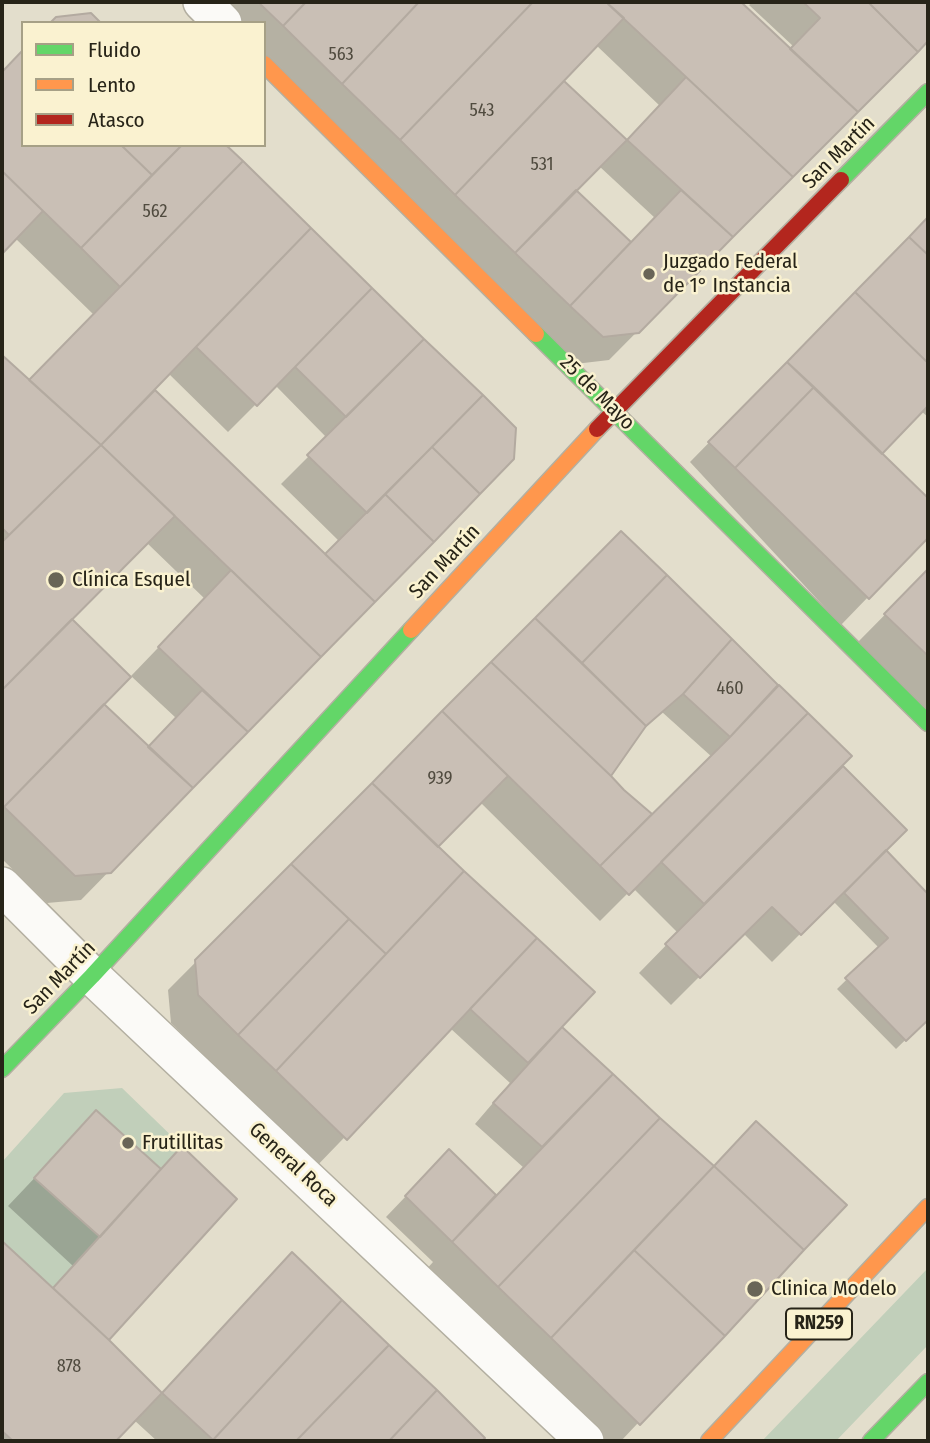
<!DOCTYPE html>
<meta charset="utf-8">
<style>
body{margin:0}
#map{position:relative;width:930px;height:1443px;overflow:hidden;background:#e3decc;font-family:"Fira Sans Condensed",sans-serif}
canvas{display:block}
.frame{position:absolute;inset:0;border:4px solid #272418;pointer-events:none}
.legend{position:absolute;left:21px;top:21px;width:245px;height:126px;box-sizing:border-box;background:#faf2d0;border:2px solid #a6a086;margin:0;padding:9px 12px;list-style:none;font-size:21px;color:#272418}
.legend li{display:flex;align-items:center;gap:14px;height:35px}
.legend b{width:35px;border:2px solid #a6a086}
</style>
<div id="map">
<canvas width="930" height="1443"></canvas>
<div class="frame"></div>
<ul class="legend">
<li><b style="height:9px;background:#63d668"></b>Fluido</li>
<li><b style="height:9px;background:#ff974d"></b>Lento</li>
<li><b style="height:9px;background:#b3261e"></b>Atasco</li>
</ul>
</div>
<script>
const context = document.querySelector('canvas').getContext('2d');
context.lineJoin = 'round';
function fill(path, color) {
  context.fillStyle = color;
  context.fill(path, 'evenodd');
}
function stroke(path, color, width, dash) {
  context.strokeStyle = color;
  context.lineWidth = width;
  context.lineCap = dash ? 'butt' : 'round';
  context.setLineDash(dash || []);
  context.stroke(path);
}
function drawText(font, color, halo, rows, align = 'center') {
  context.font = font + ' "Fira Sans Condensed",sans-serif';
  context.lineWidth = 5;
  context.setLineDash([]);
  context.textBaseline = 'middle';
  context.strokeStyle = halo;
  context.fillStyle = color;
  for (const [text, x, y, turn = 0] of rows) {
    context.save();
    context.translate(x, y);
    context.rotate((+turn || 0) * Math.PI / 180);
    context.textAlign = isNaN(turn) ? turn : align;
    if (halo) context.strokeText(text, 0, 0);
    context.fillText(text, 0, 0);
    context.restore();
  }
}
fill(new Path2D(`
 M122,1088l60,58 -21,23 -66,-59 -61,68 66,59 -47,51 -51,-47v-79l62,-69z
 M928,1268v77l-92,96h-74z`), '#c1cfba');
fill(new Path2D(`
 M218,2h520l52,48 3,-4 -44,-41 4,-3h175v36l-319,322 -34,4 -311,-302v-39h-40zM596,45l64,61 -34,35 -64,-60zM599,166l56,52 -25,26 -56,-53z
 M23,53v92h200l200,195 54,64 35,55 -431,441 -34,3 -45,-44v-502l26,25 66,-67 -79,-77 -13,13v-177zM168,373l60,59 47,-47 52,53 -46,46 59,58 -15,15 -184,-156zM147,543l58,56 -74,77 45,42 -28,31 -47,-45 -31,-84z
 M928,219v198l-7,-6 -41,43 48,46v35l-87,90 -151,-163z
 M621,534l139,168 80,64 64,64 -20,20 44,46v122l-32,31 -59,-60 42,-41 -46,-47 -61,61 -29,-29 -72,72 -32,-32 39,-40 -45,-45 -33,33 -120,-119 -44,46 123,179 243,222 -181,192h-21l-175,-170 8,-9 -47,-45 63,-66 47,46 28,-29 -49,-44 35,-41 -60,-55 -139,144 -62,-73 -78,-76 -3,-33zM662,712l50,45 -60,60 -30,-25 -13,-16 30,-42z
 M928,571v140l-70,-69z
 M96,1113l64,58 74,28 -127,141 54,55 131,-141 194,187h-329l-23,-21 -20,21h-112v-198l50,46 21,-23 -65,-60z`), '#0003');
const building = new Path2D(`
 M258,2h48l-23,24z
 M306,2h113l-77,82 -59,-58z
 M419,2h114l-133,138 -58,-56z
 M533,2h73l18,16 -169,177 -55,-55z
 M609,2h132l117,110 -65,65 -185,-173z
 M803,2h65l50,50 -60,60 -68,-63 30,-31z
 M868,2h60v39l-10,11z
 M91,13l10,10h-51l6,-6z
 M23,50v95h98l31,30 -71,73 -79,-77v-99z
 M686,77l107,100 -60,60 -106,-97z
 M564,81l63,59 -112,113 -60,-58z
 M121,145h61l-30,30z
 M182,145h44l17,16 -123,126 -39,-39z
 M243,161l68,67 -210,217 -72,-65z
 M2,171l41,40 -41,43z
 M576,190l55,52 -61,64 -55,-53z
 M681,190l52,47 -94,96 -36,4 -33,-31z
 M928,217v38l-19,-18z
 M311,228l61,60 -115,118 -61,-59z
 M909,237l19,18v108l-73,-71z
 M372,288l52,51 -78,78 -51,-50z
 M855,292l73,71v43l-46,48 -95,-92z
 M424,339l59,56 -116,118 -60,-58z
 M2,355l99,90 -92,90 -7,-7z
 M787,362l27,25 -79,81 -27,-26z
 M814,387l114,111v40l-59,61 -134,-131z
 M155,390l220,212 -54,55 -220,-212z
 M483,395l33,33 -2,31 -34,35 -48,-47z
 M101,445l74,71 -173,174v-148z
 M432,447l48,47 -46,48 -49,-48z
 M385,494l49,48 -59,60 -50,-48z
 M621,531l46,44 -85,88 -47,-45z
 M928,569v87l-44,-42z
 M231,570l90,87 -73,75 -90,-85z
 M667,575l65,64 -49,55 -37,32 -64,-63z
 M535,618l111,108 -35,50 -120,-114z
 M72,619l59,58 -127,130 -2,-2v-115z
 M732,639l46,46 -48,52 -47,-43z
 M491,662l120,114 13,14 28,24 -52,52 -158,-155z
 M779,685l29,28 -179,182 -29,-29 130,-129z
 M202,690l46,42 -55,56 -45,-41z
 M104,704l89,84 -82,85 -36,3 -71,-69z
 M442,711l66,65 -70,71 -66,-64z
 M808,713l44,43 -148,148 -43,-42z
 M843,766l64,64 -106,105 -29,-28 -72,71 -35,-34z
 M372,783l92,88 -78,83 -95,-90z
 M886,850l42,44v126l-22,21 -61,-63 43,-40 -44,-45z
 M291,864l58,55 -111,116 -40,-40 -3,-35z
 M464,871l73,67 -190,202 -71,-69z
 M349,919l37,35 -110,117 -38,-36z
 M537,938l58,54 -67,71 -58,-54z
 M562,1027l51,47 -71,73 -49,-44z
 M613,1074l47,44 -162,169 -46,-45z
 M96,1110l65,59 -61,68 -66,-59z
 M660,1118l54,48 -163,172 -53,-51z
 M756,1121l91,84 -43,45 -90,-84z
 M182,1146l55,53 -128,141 -56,-52z
 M449,1149l47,46 -44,47 -47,-46z
 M714,1166l90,84 -79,86 -91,-86z
 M2,1241l107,99 53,53 -46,48h-103l-11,-10z
 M634,1250l91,86 -85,89 -89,-87z
 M292,1252l50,48 -129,140 -51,-47z
 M342,1300l47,45 -93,96h-82l-1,-1z
 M389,1345l48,45 -48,51h-93z
 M437,1390l48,48 -3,3h-93z`);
fill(building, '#c9bfb5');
stroke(building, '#b3aaa0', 2);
const street = new Path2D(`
 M202,2l21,21
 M2,886l90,90 493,465`);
const fast = new Path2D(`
 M841,180l87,-88
 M536,334l392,389
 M2,1069l90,-93 319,-346
 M871,1441l57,-59`);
const slow = new Path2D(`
 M264,64l272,270
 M411,630l186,-201
 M709,1441l219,-234`);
const jam = new Path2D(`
 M597,429l244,-249`);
stroke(street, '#b3afa1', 40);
stroke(fast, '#b3afa1', 19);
stroke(slow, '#b3afa1', 19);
stroke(jam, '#b3afa1', 19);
stroke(street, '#fbfaf7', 37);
stroke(fast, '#63d668', 16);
stroke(slow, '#ff974d', 16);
stroke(jam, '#b3261e', 16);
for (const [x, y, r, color] of [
 [649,274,7,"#696557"],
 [56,580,9,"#696557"],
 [128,1143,7,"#696557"],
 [755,1289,9,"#696557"]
]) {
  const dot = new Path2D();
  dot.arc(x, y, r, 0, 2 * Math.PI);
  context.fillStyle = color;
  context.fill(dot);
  stroke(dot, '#faf2d0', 2.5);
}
drawText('18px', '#504b3f', null, [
 ["563",341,55],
 ["543",482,111],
 ["531",542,165],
 ["562",155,212],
 ["460",730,689],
 ["939",440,779],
 ["878",69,1367]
]);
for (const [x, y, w] of [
 [819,1324,66]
]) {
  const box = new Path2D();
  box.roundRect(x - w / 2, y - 15.5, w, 31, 5);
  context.fillStyle = '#faf2d0';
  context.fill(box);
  stroke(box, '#272418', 2);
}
drawText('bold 19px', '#272418', null, [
 ["RN259",819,1324]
]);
drawText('21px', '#272418', '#faf2d0', [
 ["San Martín",839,153,-45],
 ["25 de Mayo",597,393,45],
 ["San Martín",445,562,-47],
 ["San Martín",60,978,-46],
 ["General Roca",293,1165,43]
]);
drawText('21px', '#272418', '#faf2d0', [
 ["Juzgado Federal",663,262],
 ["de 1° Instancia",663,286],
 ["Clínica Esquel",72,580],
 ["Frutillitas",142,1143],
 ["Clinica Modelo",771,1289]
], 'left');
</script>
